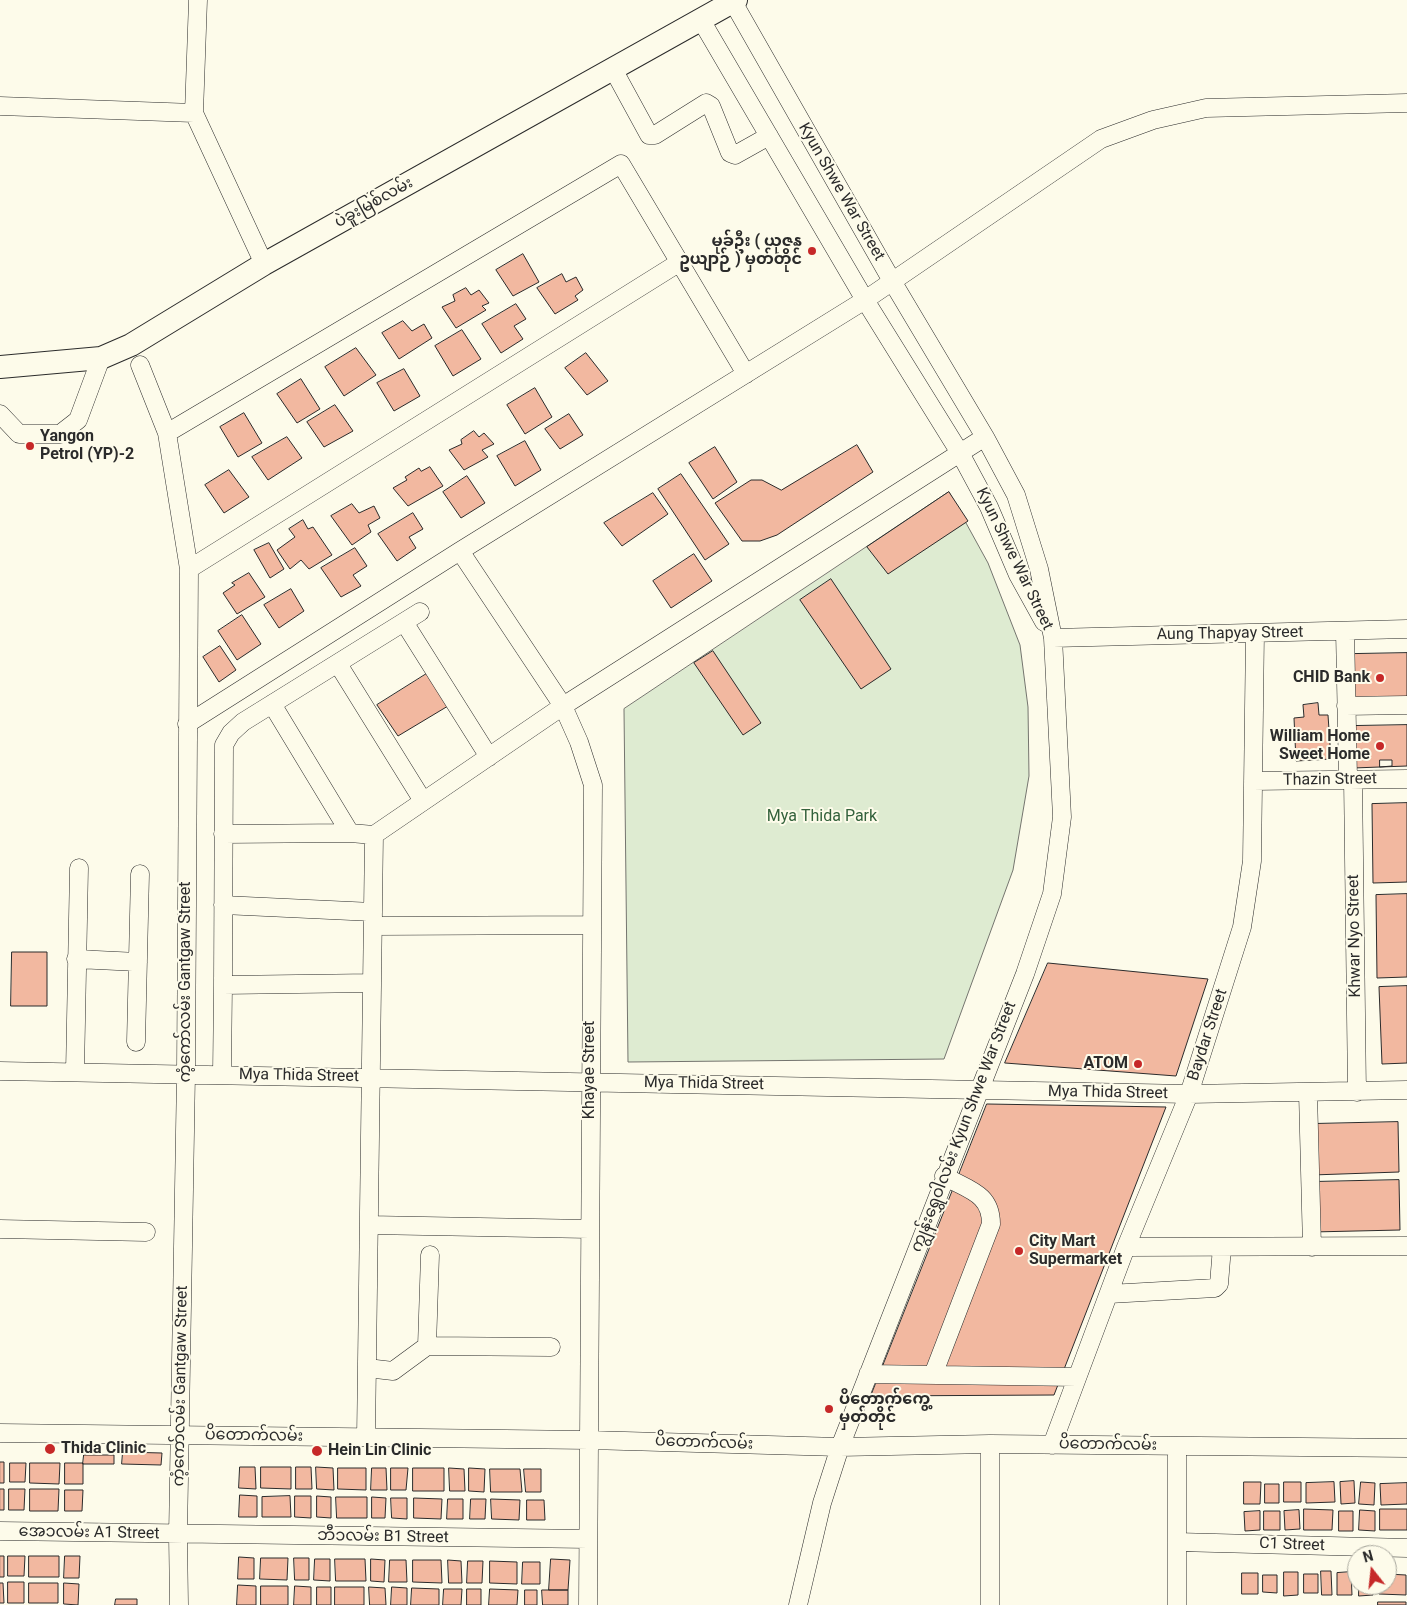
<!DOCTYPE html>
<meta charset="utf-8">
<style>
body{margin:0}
#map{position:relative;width:1407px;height:1605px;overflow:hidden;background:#fdfbea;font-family:Roboto,sans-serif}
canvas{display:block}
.north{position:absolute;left:1347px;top:1545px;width:50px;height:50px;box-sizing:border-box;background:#fdfbea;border:1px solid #a9a89e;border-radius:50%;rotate:344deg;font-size:14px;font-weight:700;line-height:20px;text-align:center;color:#2b2b2b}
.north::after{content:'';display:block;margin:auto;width:18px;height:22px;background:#c62828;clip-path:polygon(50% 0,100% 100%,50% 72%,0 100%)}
</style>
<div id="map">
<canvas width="1407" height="1605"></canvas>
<div class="north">N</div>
</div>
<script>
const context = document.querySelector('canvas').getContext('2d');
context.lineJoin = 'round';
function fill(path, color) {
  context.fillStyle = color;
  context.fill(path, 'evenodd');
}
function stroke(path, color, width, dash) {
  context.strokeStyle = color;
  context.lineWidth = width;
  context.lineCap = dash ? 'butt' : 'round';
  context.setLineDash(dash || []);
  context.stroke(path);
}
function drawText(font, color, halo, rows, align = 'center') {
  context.font = font + ' Roboto,"Noto Sans Myanmar",sans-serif';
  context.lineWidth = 4;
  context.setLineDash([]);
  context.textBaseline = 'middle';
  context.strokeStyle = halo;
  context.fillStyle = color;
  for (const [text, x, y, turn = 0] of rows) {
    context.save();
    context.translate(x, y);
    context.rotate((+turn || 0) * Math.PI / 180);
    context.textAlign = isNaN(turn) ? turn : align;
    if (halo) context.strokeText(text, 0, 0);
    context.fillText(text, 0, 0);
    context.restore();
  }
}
const green = new Path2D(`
 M949,492l39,71 32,82 8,62 1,69 -16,94 -69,189 -316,3 -4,-353z`);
fill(green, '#deebd1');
stroke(green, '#74746e', 1);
const building = new Path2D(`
 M523,254l16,28 -26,14 -17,-26z
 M562,274l4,8 10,-5 7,13 -8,6 3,4 -23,14 -18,-26z
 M466,288l5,7 8,-5 10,13 -7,3 4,4 -30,18 -14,-21 13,-6 -2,-6z
 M516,304l10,15 -12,7 9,13 -22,14 -19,-29z
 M403,321l9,10 12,-7 8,14 -33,21 -17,-26z
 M462,330l19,29 -28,17 -18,-30z
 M356,348l20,27 -32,21 -19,-29z
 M586,353l22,28 -21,14 -22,-27z
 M404,369l16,27 -26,15 -17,-28z
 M301,379l19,30 -23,14 -20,-29z
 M535,388l17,29 -27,17 -18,-29z
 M335,405l18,26 -29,16 -17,-25z
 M244,413l18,30 -24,14 -18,-30z
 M569,414l14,21 -23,14 -15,-20z
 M474,431l5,6 5,-4 10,11 -12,6 6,7 -24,13 -15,-20 13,-6 -1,-4z
 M287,437l15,21 -34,22 -16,-23z
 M525,441l16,29 -26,16 -18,-30z
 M857,445l16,27 -96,63 -17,6h-18l-27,-38 36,-23h11l19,10z
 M715,447l22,35 -24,17 -24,-36z
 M430,467l13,19 -35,20 -15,-18 14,-8 -2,-3 14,-9 2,3z
 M229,470l20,27 -25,16 -19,-28z
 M681,474l48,70 -24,16 -47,-71z
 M467,476l18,27 -24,15 -18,-26z
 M949,492l19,29 -80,53 -21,-27z
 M653,493l15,21 -46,32 -18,-23z
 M352,504l7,9 15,-7 6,12 -12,7 3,7 -19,13 -21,-29z
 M413,513l10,16 -14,8 7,11 -19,13 -19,-27z
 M303,520l5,9 5,-2 19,28 -23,14 -8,-9 -11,9 -13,-19 18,-13 -6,-8z
 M269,543l15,26 -14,9 -16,-28z
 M355,548l12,18 -14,9 8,11 -20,11 -20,-29z
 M694,554l18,27 -41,27 -18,-27z
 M249,573l16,24 -28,17 -14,-21 12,-8 -3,-2z
 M831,579l60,90 -30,20 -61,-89z
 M291,589l13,22 -25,17 -15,-23z
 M242,615l19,29 -24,16 -19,-29z
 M220,646l16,24 -17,12 -16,-25z
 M713,651l48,72 -18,12 -49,-72z
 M1407,653v48l-54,1v-48z
 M428,673l20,33 -50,30 -21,-31z
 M1318,703l1,12h9l3,44 -35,2 -2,-43 10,-1 -1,-12z
 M1407,725v41l-54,2 -1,-42z
 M1380,760h12v6l-12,1z
 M1407,803v79l-34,1 -1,-79z
 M1407,894v83l-30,1 -1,-83z
 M12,952h35v54h-36z
 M1048,963l160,16 -32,97 -171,-13z
 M1407,986v77l-25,1 -3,-77z
 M987,1104l179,3 -112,288 -183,1z
 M1398,1122l1,50 -87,3 -1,-51z
 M1399,1180l1,50 -88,2 -1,-50z
 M123,1452l39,1 -1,12 -39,-1z
 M84,1455h30v9h-31z
 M0,1462h4v21h-4z
 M10,1463h16l-1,19h-15z
 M30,1463h30l-1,21 -29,-1z
 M65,1463h18v21h-18z
 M240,1467h15l1,22 -17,-1z
 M261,1467h30v22l-30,-1z
 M296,1467h15l1,22h-16z
 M316,1467l17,1 1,22 -17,-1z
 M338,1468h28v22l-28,-1z
 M372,1468h14l1,22h-16z
 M391,1468h17l-2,22h-15z
 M413,1468h31v23h-31z
 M449,1468l15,1 1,22h-15z
 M469,1468l16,1 -1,23 -15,-1z
 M490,1469h30l2,23h-31z
 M524,1469h17v23h-15z
 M1354,1481l1,22 -14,1 -1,-22z
 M1244,1482h17l-1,22h-16z
 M1284,1482h17v20h-17z
 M1334,1482l1,20 -29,1v-20z
 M1361,1482l14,1 -1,22 -15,-1z
 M1407,1483v21l-26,1 -1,-21z
 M1265,1484h14v19h-14z
 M0,1489h4v21h-4z
 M9,1489h16l-1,21h-15z
 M30,1489h29l-1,22h-28z
 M65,1490h18l-1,21h-17z
 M240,1495l17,1v21h-18z
 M290,1496l1,21h-29v-20z
 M295,1496h16v22l-16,-1z
 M317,1496l14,1v21l-14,-1z
 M336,1497h31v21h-30z
 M372,1497l14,1 -1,20h-13z
 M391,1498h16v21l-15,-1z
 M414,1498l28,1 -1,20 -27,-1z
 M448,1499h15v20h-16z
 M471,1499h15l-1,20h-15z
 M491,1499l29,1 -1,20 -27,-1z
 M527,1500h17l1,20h-18z
 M1304,1509l29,1 -1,20h-28z
 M1380,1509h27v21h-27z
 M1299,1510l1,19 -15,1 -1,-19z
 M1360,1510l15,1v20l-16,-1z
 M1260,1511v19l-15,1 -1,-19z
 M1264,1511h16v19h-16z
 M1339,1511h14v20h-14z
 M0,1556h4v21h-4z
 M8,1556h17l-1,20h-16z
 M29,1556h30v21h-30z
 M65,1556h15l-1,22h-15z
 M239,1557l15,1v21h-16z
 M261,1558h27l-1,22 -27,-1z
 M294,1558h15v22h-14z
 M315,1559h15v22l-16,-1z
 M335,1559h30l1,22h-30z
 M371,1559l14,1 -1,22 -13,-1z
 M551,1559l19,1 -2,30h-19z
 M390,1560h16l1,22h-18z
 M413,1560h28l1,23 -29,-1z
 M448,1560l13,1 1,22h-13z
 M468,1561h15l-1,22h-15z
 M490,1561l27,1v22l-27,-1z
 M523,1562h17v22h-18z
 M1321,1571h10l1,24h-10z
 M1284,1572h14v23l-14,1z
 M1351,1572l1,23h-15v-22z
 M1242,1573h16v21h-16z
 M1304,1574h14v19h-14z
 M1387,1574l19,1v20l-27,-1v-9h8z
 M1263,1575h14v18l-14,-1z
 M8,1582h16v21h-16z
 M0,1583h3l1,20h-4z
 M29,1583h29v20h-29z
 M64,1583l15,1 -1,21 -14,-1z
 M238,1585l18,1v19h-19z
 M1359,1585h13l1,10 -14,1z
 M261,1586h27v19h-27z
 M295,1586l16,1v18h-17z
 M317,1587h14v18h-14z
 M335,1587h29v18h-29z
 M369,1587l16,1 1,17h-16z
 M392,1587l15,1v17h-16z
 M412,1588l27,1v16h-28z
 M444,1589h18l-1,16h-18z
 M467,1589h14v16h-14z
 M490,1589l28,1 -1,15h-28z
 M525,1590h12v15h-12z
 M542,1590h26v15h-25z
 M116,1599h21v6h-22z
 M1378,1602h28v3h-28z`);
fill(building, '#f2b8a0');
stroke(building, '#2b2b2b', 1);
const minor = new Path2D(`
 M733,2l159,279 93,156 31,58 23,74 14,69 9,179 -10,77 -27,80 -185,473 -18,56 -24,102
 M701,20l164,280 95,153 29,54 29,68 26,47
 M613,69l36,66h6l51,-32 5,3 19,47 5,2 34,-19
 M0,106l194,7 70,151
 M194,113l4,-113
 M140,365l27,68 22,136 -3,505 -8,461 1,70
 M0,414l19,20h41l18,-14 23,-62
 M167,433l454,-269 125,210
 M460,551l103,155 16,36 14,43 -5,820
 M189,569l491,-307
 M404,622l85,135
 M1345,631l3,148
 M1053,638l354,-9
 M338,664l85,137
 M272,704l78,129
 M1346,706l61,-1
 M187,724l273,-173 405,-251 236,-161 52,-19 53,-12 201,-5
 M1353,779l4,313
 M1253,781l154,-2
 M223,834l127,-1 24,2
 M223,905l150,7
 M373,926l218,-1
 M76,959l62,3
 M223,985l1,-240 7,-12 12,-11 177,-110
 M136,1042l4,-168
 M0,1071l1189,23 218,-4
 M75,1072l4,-204
 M222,1074l1,-89 149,-2
 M1308,1093l4,154
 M369,1225l220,4
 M0,1229l146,3
 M1126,1247l281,-1
 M430,1255l-3,91 124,1
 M1109,1294l106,-6 4,-4 3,-37
 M367,1368l26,3 34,-25
 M868,1374l209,3
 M933,1375l58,-151c0,-31 -23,-34 -47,-48
 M0,1433l589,7 251,7 150,-3 417,4
 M366,1437l8,-602 189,-129 422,-269
 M990,1444v161
 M1052,1445l74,-198 63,-153 53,-167 10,-66 3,-228
 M1177,1446v159
 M0,1531l588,8
 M1177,1542l230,6`);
const major = new Path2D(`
 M0,367l101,-9 30,-13 133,-81 472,-264`);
stroke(minor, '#2b2b2b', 19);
stroke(major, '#2b2b2b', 24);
stroke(minor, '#fdfbea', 18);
stroke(major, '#fdfbea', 22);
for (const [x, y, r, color] of [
 [812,251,5,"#c62828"],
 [30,446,5,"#c62828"],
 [1380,678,5,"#c62828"],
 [1380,746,5,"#c62828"],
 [1138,1064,5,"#c62828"],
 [1019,1251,5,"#c62828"],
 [829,1409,5,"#c62828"],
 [50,1449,6,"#c62828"],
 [317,1451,6,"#c62828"]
]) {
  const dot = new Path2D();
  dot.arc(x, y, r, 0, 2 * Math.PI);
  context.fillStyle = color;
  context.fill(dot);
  stroke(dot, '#fdfbea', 2);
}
drawText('16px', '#2b2b2b', '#fdfbea', [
 ["Kyun Shwe War Street",841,192,60],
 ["ပဲခူးမြစ်လမ်း",374,203,-29],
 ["Kyun Shwe War Street",1014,559,64],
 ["Aung Thapyay Street",1230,634,-1],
 ["Thazin Street",1330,780,-1],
 ["Khwar Nyo Street",1355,936,-91],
 ["ကံ့ကော်လမ်း Gantgaw Street",186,982,-90],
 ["Baydar Street",1208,1035,-72],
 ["Khayae Street",590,1070,-90],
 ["Mya Thida Street",299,1076,1],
 ["Mya Thida Street",704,1084,1],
 ["Mya Thida Street",1108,1093,1],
 ["ကျွန်းရွှေဝါလမ်း Kyun Shwe War Street",964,1127,-69],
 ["ကံ့ကော်လမ်း Gantgaw Street",181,1386,-89],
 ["ပိတောက်လမ်း",254,1436,1],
 ["ပိတောက်လမ်း",704,1443,2],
 ["ပိတောက်လမ်း",1108,1445,1],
 ["အေ၁လမ်း A1 Street",89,1533,1],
 ["ဘီ၁လမ်း B1 Street",383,1537,1],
 ["C1 Street",1292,1545,2]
]);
drawText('bold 16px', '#2b2b2b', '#fdfbea', [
 ["မုခ်ဦး ( ယုဇန",802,242,"right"],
 ["ဥယျာဉ် ) မှတ်တိုင်",802,260,"right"],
 ["Yangon",40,437],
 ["Petrol (YP)-2",40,455],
 ["CHID Bank",1370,678,"right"],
 ["William Home",1370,737,"right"],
 ["Sweet Home",1370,755,"right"],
 ["ATOM",1128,1064,"right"],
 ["City Mart",1029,1242],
 ["Supermarket",1029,1260],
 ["ပိတောက်ကွေ့",839,1400],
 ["မှတ်တိုင်",839,1418],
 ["Thida Clinic",61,1449],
 ["Hein Lin Clinic",328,1451]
], 'left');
drawText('16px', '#34623c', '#fdfbea', [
 ["Mya Thida Park",822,817]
]);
</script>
